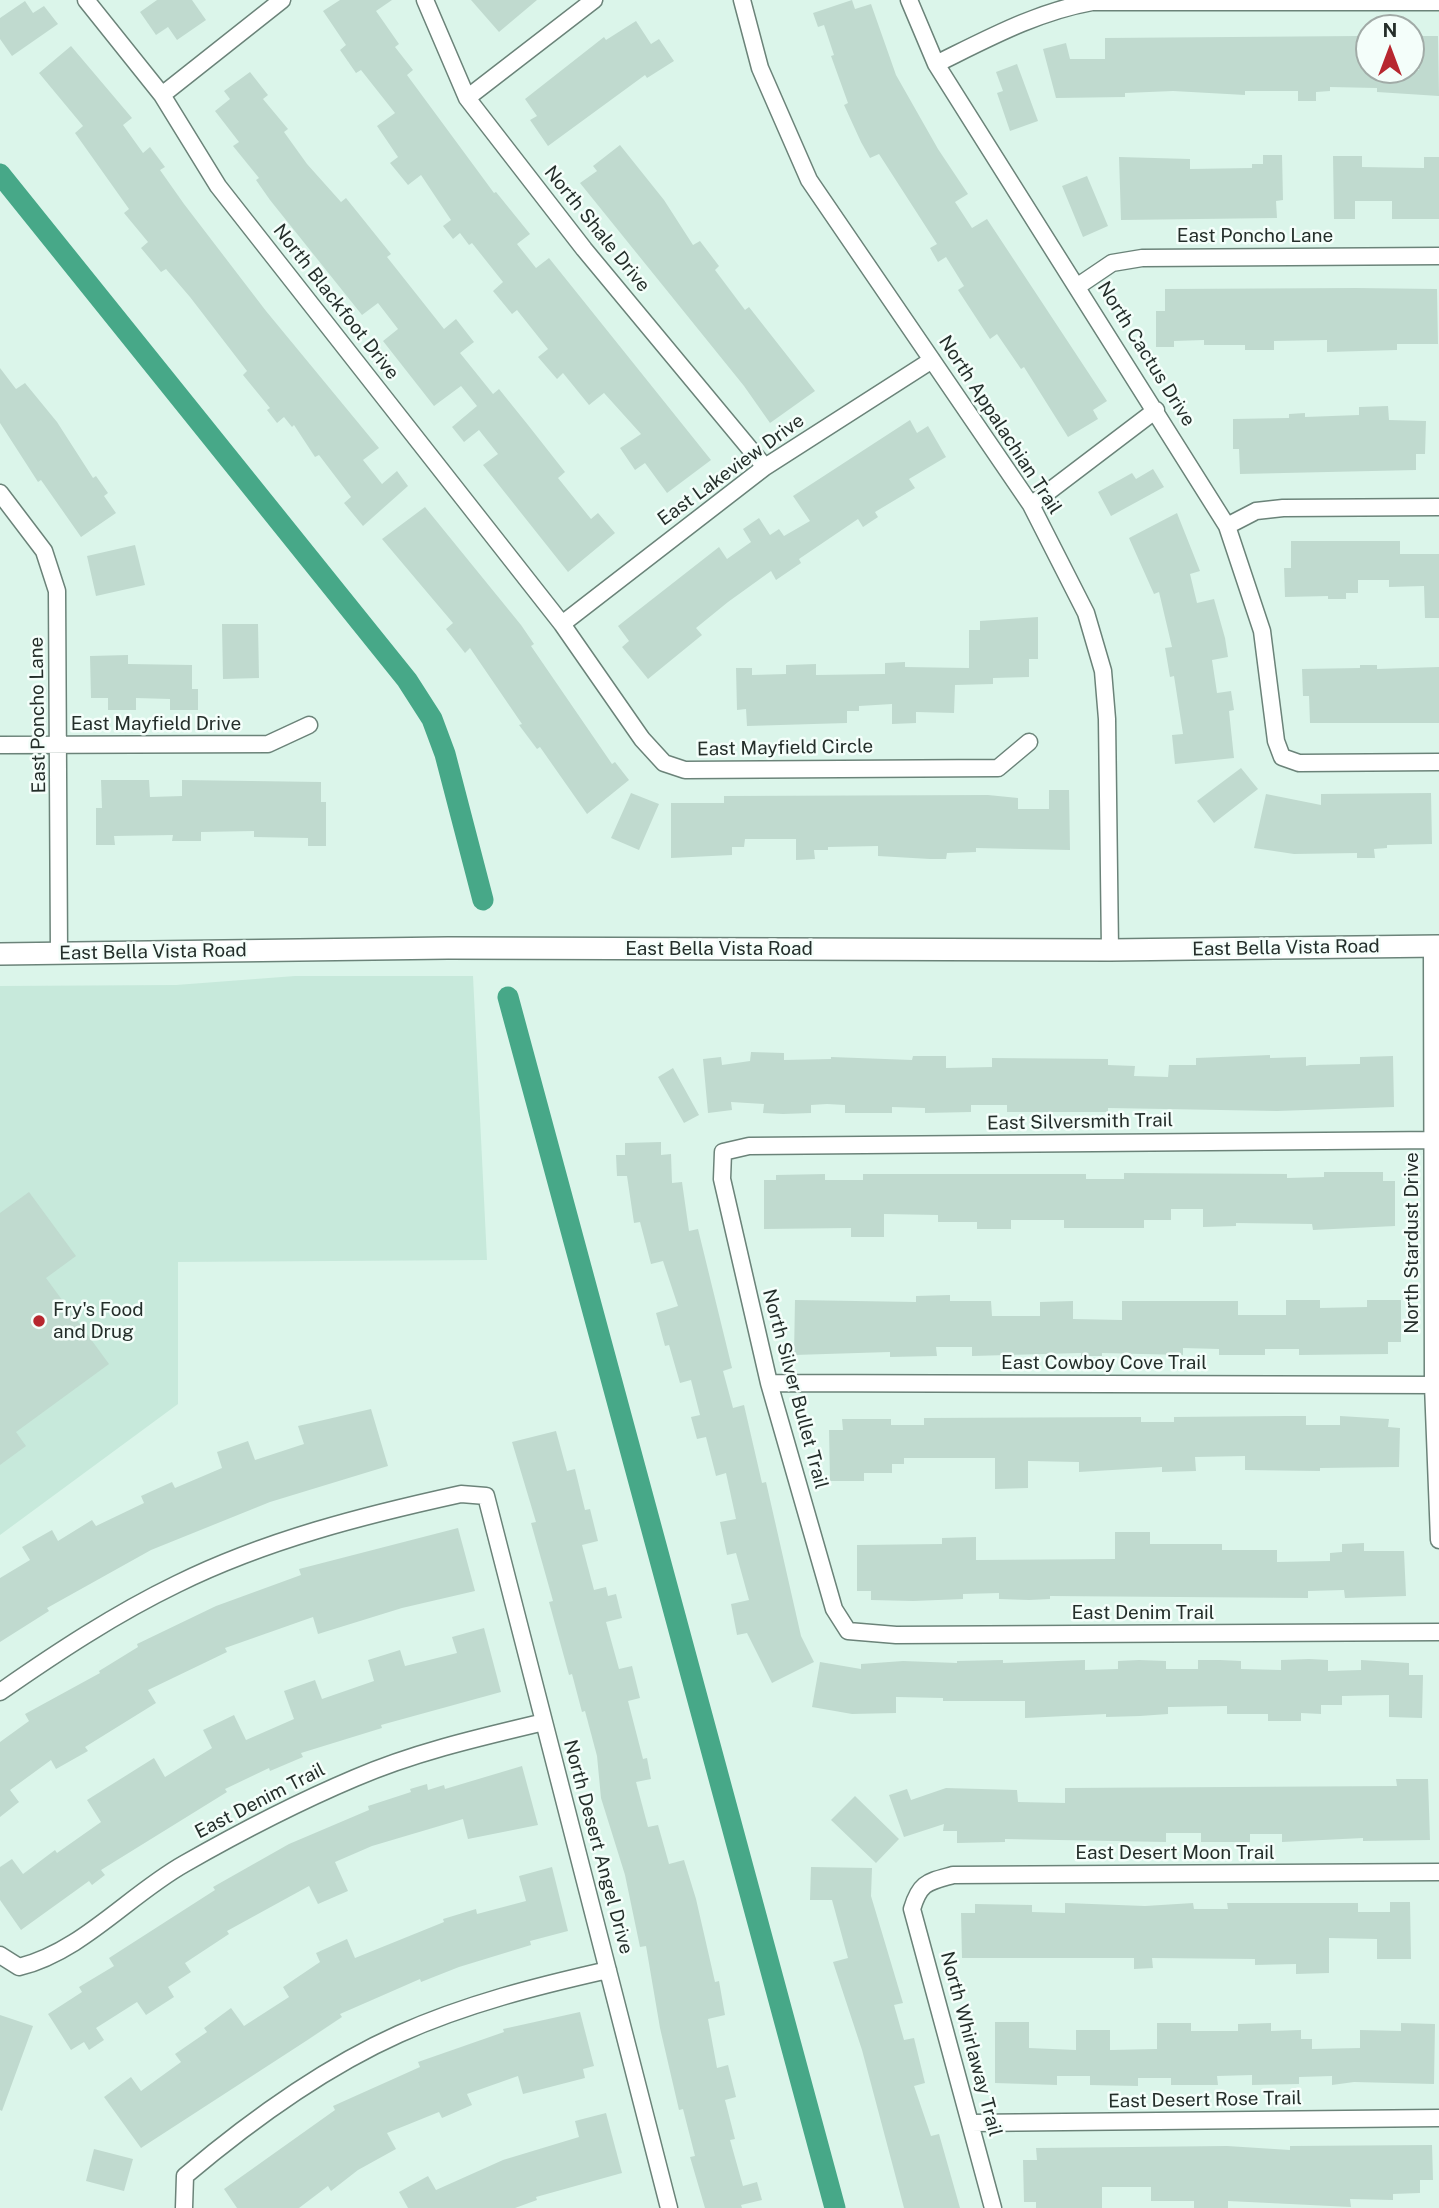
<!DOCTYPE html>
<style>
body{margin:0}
#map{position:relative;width:1439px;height:2208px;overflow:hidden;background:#dbf5ea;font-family:"Public Sans",sans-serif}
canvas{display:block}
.north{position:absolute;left:1355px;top:14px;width:70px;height:70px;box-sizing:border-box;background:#f4fefa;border:2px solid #a1aba7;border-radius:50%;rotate:0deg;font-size:19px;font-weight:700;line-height:28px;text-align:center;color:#242e2a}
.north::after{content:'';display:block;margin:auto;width:24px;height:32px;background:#b7272f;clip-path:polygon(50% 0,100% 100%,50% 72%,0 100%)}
</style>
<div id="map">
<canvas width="1439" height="2208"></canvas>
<div class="north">N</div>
</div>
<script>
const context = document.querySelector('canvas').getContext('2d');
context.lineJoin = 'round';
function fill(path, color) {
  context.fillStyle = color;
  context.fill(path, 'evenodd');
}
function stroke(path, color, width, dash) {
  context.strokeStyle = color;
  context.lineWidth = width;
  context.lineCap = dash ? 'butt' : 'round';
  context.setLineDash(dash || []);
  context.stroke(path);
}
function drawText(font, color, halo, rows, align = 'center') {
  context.font = font + ' "Public Sans",sans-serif';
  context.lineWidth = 5;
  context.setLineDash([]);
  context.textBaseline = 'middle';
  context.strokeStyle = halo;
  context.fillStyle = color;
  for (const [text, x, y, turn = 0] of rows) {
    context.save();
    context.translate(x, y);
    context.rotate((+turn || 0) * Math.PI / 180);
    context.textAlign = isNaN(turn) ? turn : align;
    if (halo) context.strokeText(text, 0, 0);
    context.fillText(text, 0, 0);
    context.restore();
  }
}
fill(new Path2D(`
 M295,976h178l14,284 -309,2v142l-178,131v-549l176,-1z`), '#c7e9db');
stroke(new Path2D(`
 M0,174l407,506 25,39 13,35 38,146
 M508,997l327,1211`), '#47a888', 21);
fill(new Path2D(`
 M157,0h35l14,20 -29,20 -9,-13 -12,8 -16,-23z
 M340,0h52l-16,11 23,33 -4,3 18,23 -6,5 87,118 2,-1 34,42 -13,10 19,24 13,-10 162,202 -44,33 -22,-30 -10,7 -15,-22 21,-14 -37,-41 -15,12 -26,-32 -6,6 -19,-22 10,-8 -31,-39 -5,4 -19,-23 10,-9 -31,-39 -3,2 -9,-12 -7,6 -10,-13 8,-6 -30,-45 -13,10 -18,-22 8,-6 -21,-31 18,-13 -34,-43 -5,3 -16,-23 6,-5 -23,-34z
 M471,0h66l-38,32z
 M852,0l3,9 16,-5 25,71 42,74 30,45 -13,8 17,26 15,-9 120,182 -14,9 5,9 -30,18 -44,-70 -3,2 -24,-35 -7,5 -32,-49 6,-4 -18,-29 -8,5 -8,-14 7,-4 -58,-90 -9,4 -9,-16 -17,-37 4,-2 -17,-47 3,-1 -10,-30 -6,2 -5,-14z
 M25,1l8,12 11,-7 14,18 -46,32 -12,-17v-21z
 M636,21l15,23 8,-5 15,22 -27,17 -2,-3 -97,71 -18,-26 7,-4 -12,-17 79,-62 2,3z
 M1359,36v18h10l-1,16h51v-34h19l1,60 -62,-4v-4l-47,-1v4l-14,1v9h-18v-10h-53v4l-72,-4 -48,2v4l-69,1 -13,-49 23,-6 4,16h35v-21z
 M71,46l61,72 -9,7 20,28 7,-6 15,20 -5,3 24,34 82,107 113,137 -16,12 19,24 15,-13 11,15 -45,40 -19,-23 7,-6 -32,-42 -4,2 -21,-32 -2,2 -8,-10 -7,6 -10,-13 3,-2 -27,-33 4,-4 -57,-74 -24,-28 -5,3 -20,-24 7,-6 -24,-29 5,-4 -54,-76 8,-7 -44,-53z
 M1017,64l21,57 -28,10 -13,-38 6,-2 -7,-19z
 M250,72l18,23 -5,4 25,30 -4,3 23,32 34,38 5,-4 45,56 -4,3 57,72 12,-10 18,23 -14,11 33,41 6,-5 29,36 37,47 -7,6 33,41 7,-6 17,20 -47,39 -85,-107 15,-11 -19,-24 -15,12 -12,-15 25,-21 -16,-20 -27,20 -51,-65 15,-12 -20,-26 -16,12 -92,-115 -14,-20 3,-2 -26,-32 6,-4 -24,-31 15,-12 -6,-8z
 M620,145l44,55 29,45 7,-4 19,25 -4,4 30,40 4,-3 66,84 -45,32 -26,-37 -164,-203 17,-12 -4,-5z
 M1263,155h19l1,45 -7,1 1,17 -156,2 -2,-63 71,2v10l62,-1v-4h11z
 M1333,156h29v11l62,1v-11h15v62h-47v-18h-37v18h-21z
 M1087,176l21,50 -25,11 -21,-51z
 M1356,288l81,1 1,55h-41v6l-70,2v-12l-53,1v9h-29v-5h-41v-5l-30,1v6h-18v-36h9v-22z
 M0,368l16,21 9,-6 32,39 36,56 3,-2 12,17 -4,3 12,17 -35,24 -40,-57 -3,2 -38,-59z
 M1388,406l1,14 37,1 -1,33h-9v16l-176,4 -1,-25h-6v-30l56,-1v-4l16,-1v4l54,-2v-8z
 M910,420l7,13 11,-7 18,31 -37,22 6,9 -40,24 3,5 -15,10 -5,-8 -59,40 2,4 -25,17 -5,-9 -43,31 -32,26 6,7 -54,44 -26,-32 7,-6 -11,-15 101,-79 8,12 24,-17 -8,-13 16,-11 11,17 9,-6 5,7 26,-15 -17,-25z
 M1153,469l11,18 -53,29 -13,-24 34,-19 4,6z
 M425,507l96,118 13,19 -3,2 81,118 3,-2 14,18 -42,34 -47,-67 -3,2 -18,-24 3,-1 -52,-76 -5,5 -19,-24 7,-6 -71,-84z
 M1177,513l23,58 -10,3 7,29 17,-4 11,39 3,19 -16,3 5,33 14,-2 3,19 -5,1 5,47 -59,6 -3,-29 11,-1 -9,-58 -4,1 -5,-29 7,-1 -13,-55 -5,2 -25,-56z
 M1291,541h109v13h39v64h-14l-1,-32 -35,1v-7h-31v13h-12v6h-18v-3l-43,1 -1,-29h7z
 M135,545l10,40 -49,11 -9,-40z
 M1038,617v42h-9v18l-36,1v6l-38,1 -1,28 -38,-1v11l-24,1v-20l-33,2v5h-12v12l-100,3 -1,-17 -9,1 -1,-42h16v7l34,-1v-9l30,-1v11l69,-1v-11l20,-1v5l64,1v-38h11v-9z
 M222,624h36l1,54 -36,1z
 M128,655v9l64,1v24h6v21h-28v-11l-34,-1v12h-28v-12h-17l-1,-42z
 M1360,665h17v4l62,-2v56h-129l-1,-27h-6l-1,-27 58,-1z
 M1241,768l17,21 -44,34 -17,-22z
 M101,780h48l1,17 32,-1v-16l139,2v20h5v44h-18v-8l-54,-1v-6l-53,1v9h-29l1,-6 -59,1 1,9h-19v-37h6z
 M1049,790h20l1,60 -94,-2v4l-29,1 -1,6h-16l-52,-3v-10l-50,1v3h-14l1,9 -19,1v-21h-51l-1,8h-12v8l-61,3v-55h53v-7l264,-1 30,3v11h31z
 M631,793l28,11 -20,46 -28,-12z
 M1431,793l1,51 -45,1v3l-13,1 1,9h-18v-5l-63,1 -40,-6 12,-54 55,11v-11z
 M751,1052l33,1v7l47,-1v-2l81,3 1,-4h33v12l46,-1v-9l116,1v6l27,1 -1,10 34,1 1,-12h27v-7l74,-3v3l36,-1v9l4,-1 50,-1v-7l33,-1 1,51 -117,4 -169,-3v4h-101v-7h-36v7l-46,1v-5l-33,-1v6h-47v-8l-18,-1 -16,1v8l-28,1 -20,-1 1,-9 -33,-2 1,8 -24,3 -5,-54 18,-2 1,8 28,-4z
 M673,1068l26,47 -15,8 -26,-46z
 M661,1142v13l10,-1 1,29 10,-1 7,49 9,-2 34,139 -9,3 10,37 11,-3 18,78 4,-1 35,154 13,26 -42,21 -25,-50 -10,2 -6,-31 18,-4 -13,-47 -9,2 -7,-33 16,-3 -10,-46 -10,3 -10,-39 -9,2 -6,-22 9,-2 -9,-35 -11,3 -11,-38 -4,1 -9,-33 22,-7 -15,-45 -12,3 -11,-42 -6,1 -7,-47h-10l-1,-21h9v-12z
 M1324,1172h59v9h12v45l-82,4 -1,-6 -76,-1v3l-33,1v-18h-32v11h-27v8h-80v-8h-53v9h-34v-7h-39v-7l-54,-1v23h-33v-9l-87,1v-49h12v-5l49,-1v6h38v-6h223v5h38v-6l163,1v4l37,-1z
 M29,1192l47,64 -30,22 63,86 -93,68 10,14 -26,19v-252z
 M950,1295v6h41l1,15h48v-14l33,-1v18l49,1v-19h116v14h48v-15h34v8l47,-1v-7h34v42h-13v12l-89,1v-6h-34v6h-46v-6l-36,-1v7l-81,-2v3h-21v-3l-109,3v-9h-36l1,9 -47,1v-5l-96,3 1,-55 121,2v-6z
 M371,1409l17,57 -118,36 -119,48 -104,58 2,3 -49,31v-64l30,-18 -8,-13 30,-17 6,11 34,-21 4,6 48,-23 -3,-7 31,-14 3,6 47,-20 -5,-16 31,-11 7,19 49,-16 -6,-18z
 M1286,1416h20v9h34v-9l49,3 -1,8 12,1 -1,39 -79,1v3l-75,-1v-14l-50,1 1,14 -34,1v-5l-83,5v-10l-51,-1v27l-33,1v-31h-91v6h-12v9h-28v8h-34l-1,-51h14l-1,-11h49v6h33v-7l217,-1v5h33v-5z
 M556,1431l11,40 8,-2 10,41 5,-1 8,32 -16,4 12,45 12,-3 2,9 8,-2 6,24 -16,4 13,47 13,-3 8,32 -12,3 15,58 4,-1 4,21 -15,3 12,45 10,-2 11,39 15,-4 12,39 19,83 4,-1 6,34 -17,4 9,49 11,-3 8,32 -11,3 10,39 -5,1 13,46 14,-4 5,18 -21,5 1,3h-37l-15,-51 5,-1 -12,-47 -4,1 -19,-82 -14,-82 -6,1 -15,-72 -24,-77 -4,-42 -12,-45 -3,1 -10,-38 -3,1 -20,-73 4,-1 -22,-78 5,-1 -24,-80z
 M458,1528l17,63 -73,17 -84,26 -5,-17 -88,31 2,4 -79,38 8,13 -71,44 3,4 -32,18 -5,-9 -41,30 9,12 -19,15v-75l29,-21 -4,-7 75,-41 -1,-2 39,-24 -1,-3 79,-38 85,-31 -2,-6z
 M1115,1532h35v12h72v6h55v12l53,-1v-8l12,-1v-8l22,-1v8h40l2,45 -61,2 -1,-8 -36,1v7l-258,-2v3l-21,1 -30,-1v-6l-36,1v5l-50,2 -42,-1v-9h-14v-46l85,-1v-6l34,-1v23l139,-1z
 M484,1628l17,64 -120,33 1,3 -81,25 2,4 -33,14 -1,-3 -44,21 2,3 -126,78 4,5 -13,10 -3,-4 -68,49 -21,-30v-33l12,-8 11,15 32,-24 2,3 44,-31 -14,-22 67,-42 11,19 47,-29 -9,-18 31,-15 12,25 48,-21 -10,-28 31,-11 7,19 52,-18 -6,-21 32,-10 5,16 52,-13 -5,-16z
 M1309,1659l19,1v11l33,-1v-10l48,3v12h14l-1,43 -33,-1v-22l-47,1v9h-21v9l-20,-1v8h-33v-7h-41v-8l-59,1v7l-28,2 -34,1v-3l-81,4v-17h-82v-3l-47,-1v16l-44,1 -40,-7 8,-45 41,7v-5l42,-3 54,2v-2l46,-1v3l82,-3v10l33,-1v-8l21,-1 27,1v8h32v-9h22l21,1v8l40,1v-10z
 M522,1766l16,59 -70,14 -5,-20 -91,27 -37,16 13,29 -30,13 -9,-18 -82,45 2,3 -44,29 6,9 -23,15 6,10 -28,18 -9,-13 -41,26 8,12 -15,10 -5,-8 -13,8 -23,-36 34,-22 -3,-5 35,-21 -5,-8 106,-68 -2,-3 76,-43 80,-34 -1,-4 43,-14 -1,-3 17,-5 1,6 16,-5 1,4z
 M1396,1779h32l2,61 -67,1v-3l-81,4v-8h-32v8h-49v-9h-35v9l-161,-3v3l-48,1v-12h-14l1,-7 -40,13 -15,-42 18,-6 4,11 35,-12 71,2 1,12 47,1v-15l332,-2z
 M855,1796l44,43 -23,24 -45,-43z
 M552,1867l16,64 -38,10 1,4 -72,22 -38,15 -1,-3 -80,35 2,3 -36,24 -165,107 -37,-51 27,-20 10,14 40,-29 -6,-8 32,-22 -3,-4 27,-20 13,18 45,-29 -6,-10 37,-25 -4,-9 31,-14 8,19 89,-36 -1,-3 33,-10 1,5 49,-13 -7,-25z
 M811,1867l61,1 -1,28 32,107 -9,2 10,35 10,-2 11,45 -11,3 17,50 8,-2 21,74h-56l-42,-158 -29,-88 15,-4 -16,-58h-22z
 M1390,1902h20l1,57h-34v-20l-48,-1v35l-33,1v-10l-41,1v-6l-103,-1 1,10 -19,1v-11h-172l-1,-45h14v-9l57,1v7l33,1v-10l80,3 48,-3 1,6h34l-1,-6h131v9h32z
 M580,2012l14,54 -11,3 2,9 -62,16 -5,-18 -51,18 5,11 -30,13 -3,-6 -52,21 9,16 -38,21 -27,21 -3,-5 -29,22h-62l-13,-19 111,-79 -2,-4 87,-39 -2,-5 86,-30 -1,-3z
 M0,2015l33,11 -31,85 -2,-1z
 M995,2022h34v26l47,2v-20h34v20l47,-1v-26h34v8h47v-7l33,-1v8l30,-1v9h11v10l48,-1v-18l41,1v-8l34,1 -1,60 -80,-2 -22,3v-9l-33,1v7l-47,1v-10l-35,1 1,9h-47v-7h-33v8l-48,-1v-9h-33v9l-62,-2z
 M606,2113l16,60 -86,24 1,3 -22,8h-107l-9,-16 29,-16 8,14 67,-30 76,-23 -4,-16z
 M1432,2145l1,35h-13v13l-27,1v6l-43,-1 1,8 -123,-6v7h-34v-7h-43v-14h-49v21h-66v-6h-12l-1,-42h14l-1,-12 191,-2 63,4v-4z
 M94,2149l39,10 -9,32 -38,-10z`), '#c0dacf');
const street = new Path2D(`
 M86,0l76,95 56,91 344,438 80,115 22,24 21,7 313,-2 31,-26
 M425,0l42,98 117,151 181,218
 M742,0l18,68 49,112 222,325 55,108 17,58 4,48 3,231
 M909,0l27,64 291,462 35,105 14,110 6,16 17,6 140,-1
 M936,64c51,-25 100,-52 156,-62h347
 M162,95l120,-95
 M467,98l127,-98
 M1078,286l34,-23 30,-5 297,-2
 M0,493l44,58 13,40 2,363
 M1031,505l125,-95
 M1227,526l29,-15 27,-3 156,-1
 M562,624l203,-157 167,-107
 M0,745l268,-1 41,-19
 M1432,946l1,439 6,155
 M1439,1140l-690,6 -26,6 -1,27 47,204 65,226 14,22 48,4 543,-3
 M769,1383l670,2
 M0,1692c56,-39 115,-78 177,-108 89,-44 188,-69 284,-90l25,2 183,712
 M0,1955l19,12c62,-15 110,-72 165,-103 56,-32 112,-61 171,-86 60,-26 126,-41 189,-56
 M971,2123l468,-5
 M184,2208l1,-32c65,-55 136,-107 214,-142 67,-30 138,-48 209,-64
 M993,2208l-81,-299c8,-27 16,-27 41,-34l486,-3`);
const secondary = new Path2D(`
 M0,954l448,-6 662,2 329,-4`);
stroke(street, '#6b8379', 19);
stroke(secondary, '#6b8379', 24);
stroke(street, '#fff', 16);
stroke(secondary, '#fff', 21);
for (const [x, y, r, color] of [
 [39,1321,7,"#b7272f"]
]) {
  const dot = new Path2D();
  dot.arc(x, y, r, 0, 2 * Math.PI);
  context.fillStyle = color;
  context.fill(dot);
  stroke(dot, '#f4fefa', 2.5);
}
drawText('19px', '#242e2a', '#f4fefa', [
 ["North Shale Drive",597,229,51],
 ["East Poncho Lane",1255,236],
 ["North Blackfoot Drive",336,302,52],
 ["North Cactus Drive",1146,354,58],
 ["North Appalachian Trail",1000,425,57],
 ["East Lakeview Drive",731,470,-36],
 ["East Poncho Lane",38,715,-91],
 ["East Mayfield Drive",156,724],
 ["East Mayfield Circle",785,748,-1],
 ["East Bella Vista Road",1286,948,-1],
 ["East Bella Vista Road",719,949],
 ["East Bella Vista Road",153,952,-1],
 ["East Silversmith Trail",1080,1122,-1],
 ["North Stardust Drive",1412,1243,-90],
 ["East Cowboy Cove Trail",1104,1363],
 ["North Silver Bullet Trail",795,1389,75],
 ["East Denim Trail",1143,1613],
 ["East Denim Trail",260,1801,-27],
 ["North Desert Angel Drive",598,1847,75],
 ["East Desert Moon Trail",1175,1853],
 ["North Whirlaway Trail",971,2044,75],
 ["East Desert Rose Trail",1205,2100,-1]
]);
drawText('19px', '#242e2a', '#f4fefa', [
 ["Fry's Food",53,1310],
 ["and Drug",53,1332]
], 'left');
</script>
